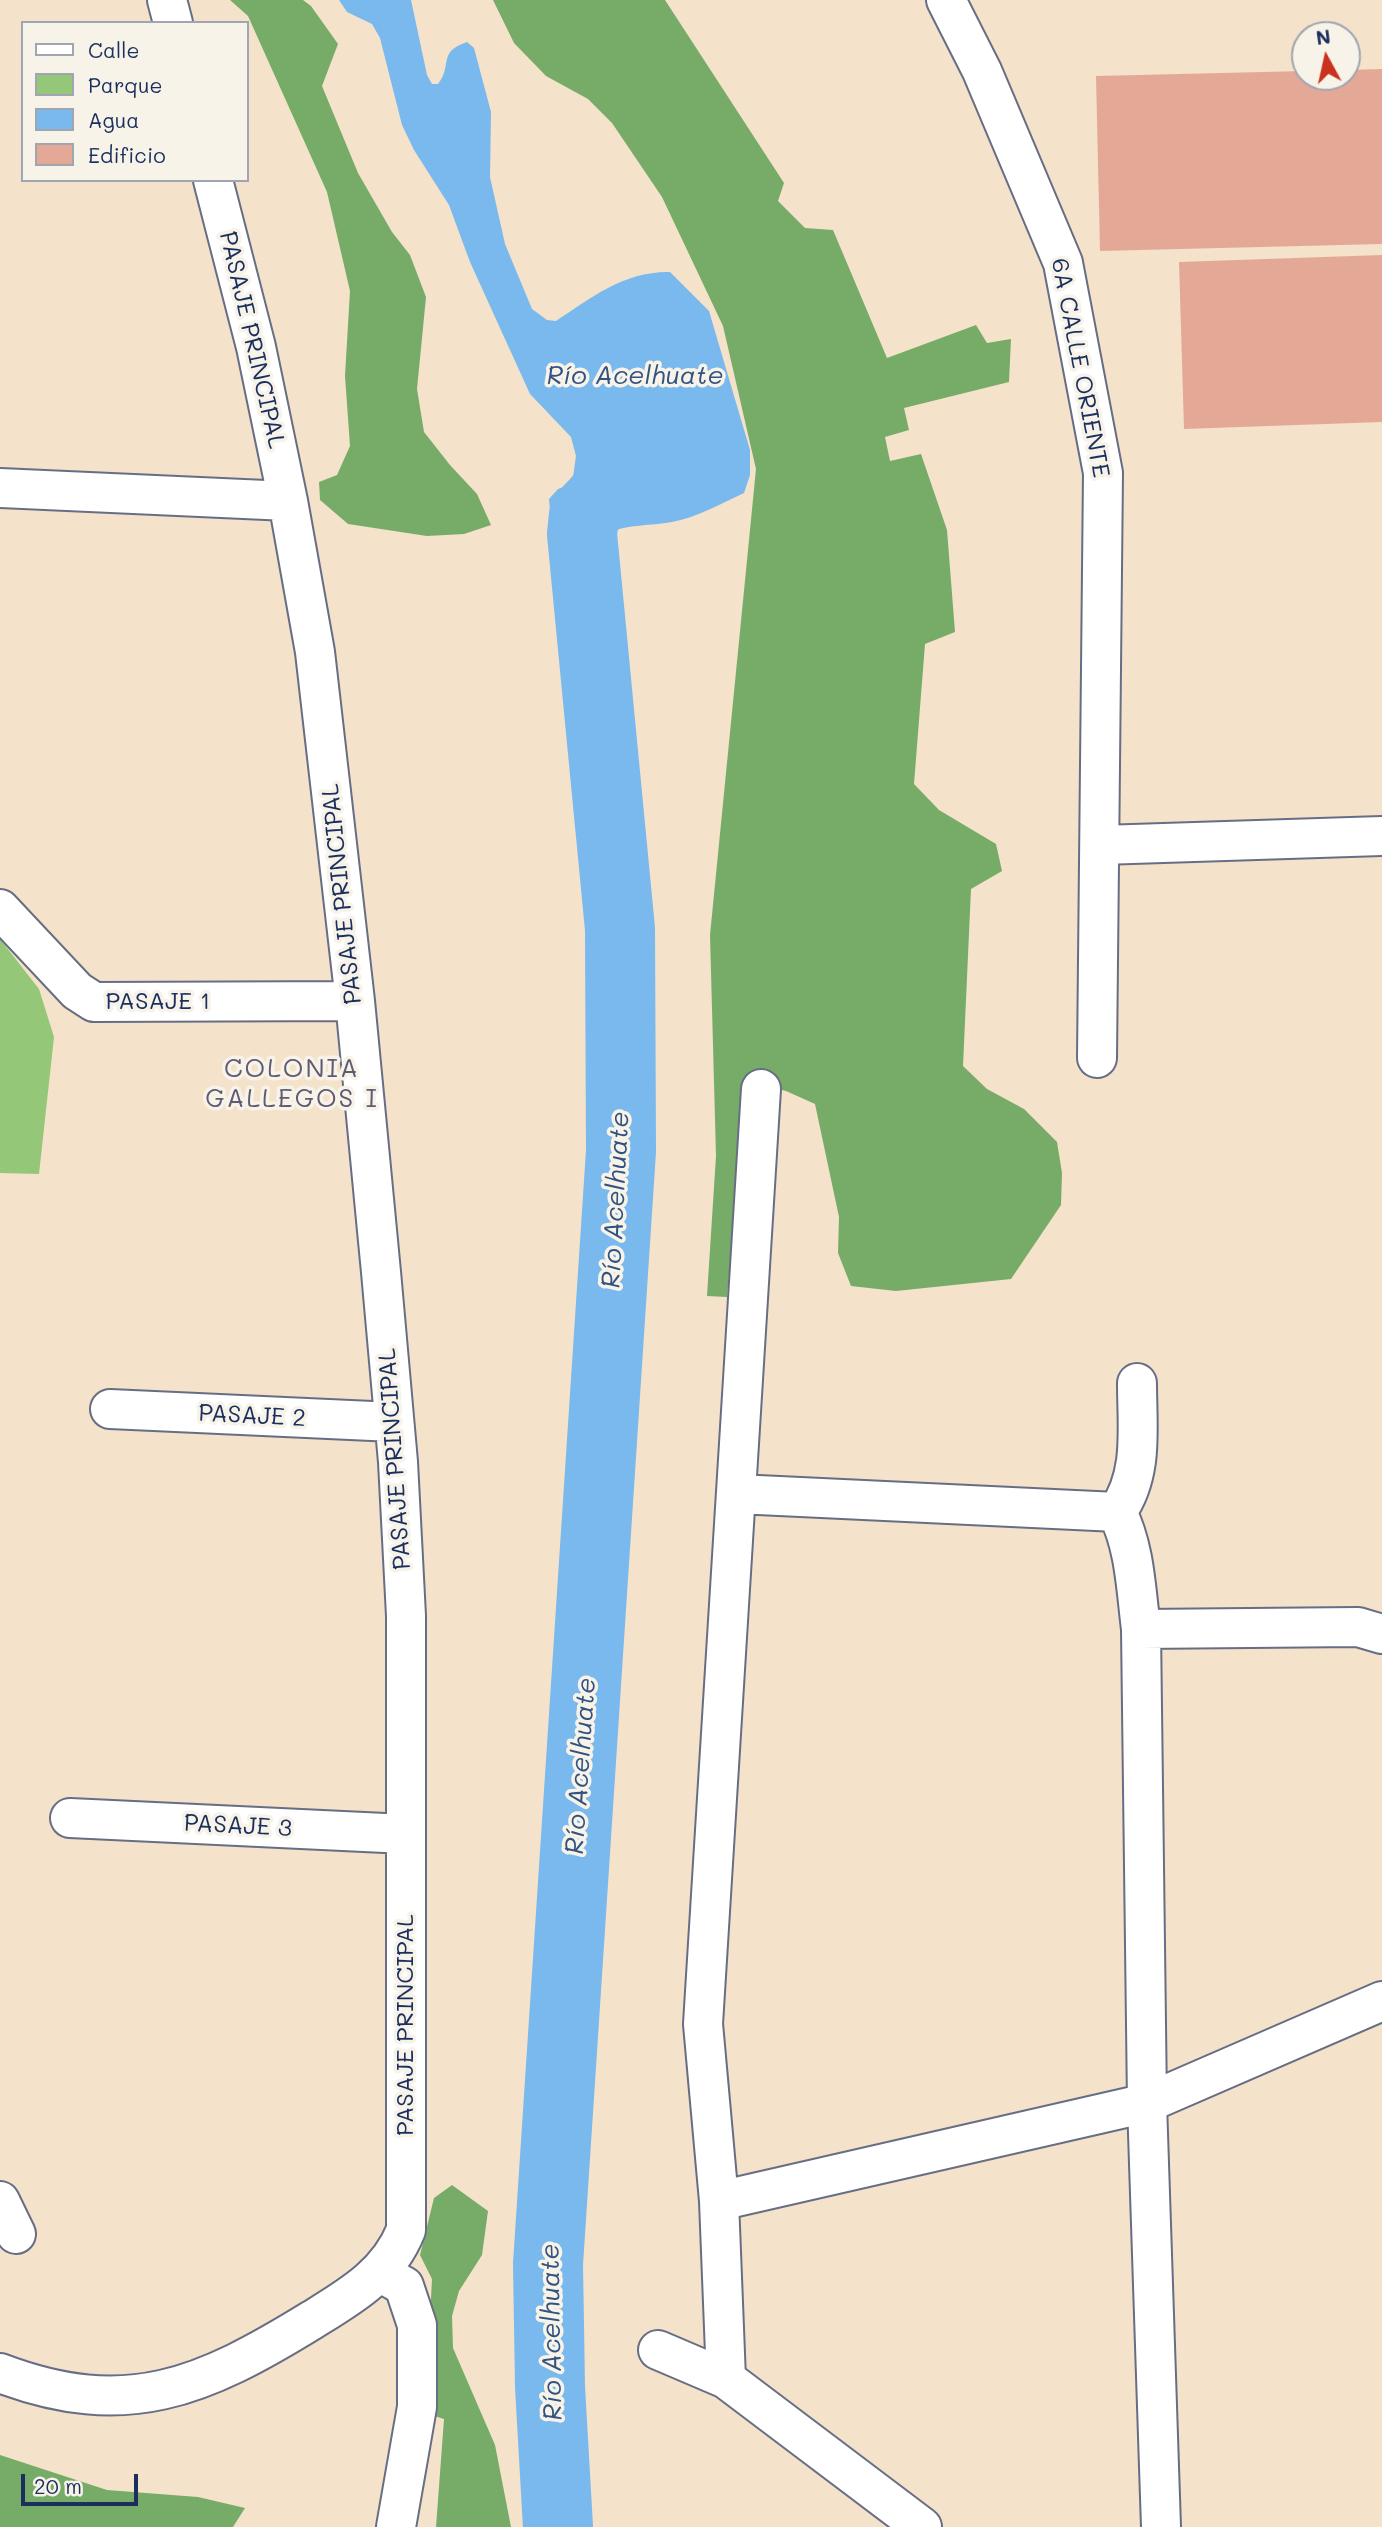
<!DOCTYPE html>
<meta charset="utf-8">
<style>
body{margin:0}
#map{position:relative;width:1382px;height:2527px;overflow:hidden;background:#f4e2ca;font-family:Mali,sans-serif}
canvas{display:block}
.legend{position:absolute;left:21px;top:21px;width:228px;height:161px;box-sizing:border-box;background:#f7f3e8;border:2px solid #9fa5b1;margin:0;padding:9px 12px;list-style:none;font-size:21px;color:#1b2f5e}
.legend li{display:flex;align-items:center;gap:14px;height:35px}
.legend b{width:35px;border:2px solid #9fa5b1}
.north{position:absolute;left:1291px;top:21px;width:70px;height:70px;box-sizing:border-box;background:#f7f3e8;border:2px solid #9fa5b1;border-radius:50%;rotate:352deg;font-size:19px;font-weight:700;line-height:28px;text-align:center;color:#1b2f5e}
.north::after{content:'';display:block;margin:auto;width:24px;height:32px;background:#c8321e;clip-path:polygon(50% 0,100% 100%,50% 72%,0 100%)}
.scale{position:absolute;left:21px;top:2474px;width:117px;height:32px;box-sizing:border-box;border:4px solid #1b2f5e;border-top:0;padding-left:9px;font-size:21px;line-height:24px;white-space:nowrap;color:#1b2f5e;-webkit-text-stroke:5px #f7f3e8;paint-order:stroke}
</style>
<div id="map">
<canvas width="1382" height="2527"></canvas>
<ul class="legend">
<li><b style="height:9px;background:#fff"></b>Calle</li>
<li><b style="height:19px;background:#94c778"></b>Parque</li>
<li><b style="height:19px;background:#79b9ed"></b>Agua</li>
<li><b style="height:19px;background:#e4a996"></b>Edificio</li>
</ul>
<div class="north">N</div>
<div class="scale">20 m</div>
</div>
<script>
const context = document.querySelector('canvas').getContext('2d');
context.lineJoin = 'round';
function fill(path, color) {
  context.fillStyle = color;
  context.fill(path, 'evenodd');
}
function stroke(path, color, width, dash) {
  context.strokeStyle = color;
  context.lineWidth = width;
  context.lineCap = dash ? 'butt' : 'round';
  context.setLineDash(dash || []);
  context.stroke(path);
}
function drawText(font, color, halo, rows, align = 'center') {
  context.font = font + ' Mali,sans-serif';
  context.lineWidth = 7;
  context.setLineDash([]);
  context.textBaseline = 'middle';
  context.strokeStyle = halo;
  context.fillStyle = color;
  for (const [text, x, y, turn = 0] of rows) {
    context.save();
    context.translate(x, y);
    context.rotate((+turn || 0) * Math.PI / 180);
    context.textAlign = isNaN(turn) ? turn : align;
    if (halo) context.strokeText(text, 0, 0);
    context.fillText(text, 0, 0);
    context.restore();
  }
}
fill(new Path2D(`
 M0,939l39,50 15,48 -15,137 -39,-1z`), '#94c778');
fill(new Path2D(`
 M230,0h73l8,6 27,38 -16,42 36,87 34,59 18,23 16,42 -9,92 7,43 26,33 27,29 14,31 -27,9 -37,2 -79,-12 -28,-24 -1,-18 18,-7 13,-29 -5,-70 5,-85 -23,-99 -79,-176z
 M493,0h172l119,183 -6,18 27,27 28,2 54,128 89,-33 11,18 24,-4 -2,43 -105,26 5,22 -24,7 5,24 31,-7 26,76 8,102 -30,12 -11,140 25,26 57,34 6,27 -31,18 -8,177 24,23 37,20 33,33 5,31 -1,32 -50,74 -115,12 -45,-5 -13,-33 1,-36 -24,-113 -29,-13 -40,-10 -19,216 -20,-1 9,-140 -6,-221 46,-466 -33,-143 -61,-129 -50,-74 -24,-24 -42,-23 -32,-33z
 M452,2185l36,26 -6,44 -23,36 -7,25 1,32 42,97 16,82h-75l8,-108 -19,-6 7,-134 -12,-24 14,-57z
 M0,2455l107,35 91,7 47,11 -12,19h-233z`), '#77ac68');
fill(new Path2D(`
 M339,0h72l16,75 5,9h6c15,-19 -1,-32 29,-42l7,6 17,64 -1,65 15,67 27,65 15,11 9,1c36,-24 69,-50 114,-49l39,39 41,139v25l-6,18c-24,11 -46,24 -72,29 -22,4 -43,2 -65,11l-21,52 -36,-75 -1,-11 9,-10 14,-5 4,-28 -5,-19 -41,-43 -60,-132 -21,-57 -35,-55 -12,-25 -22,-87 -8,-14 -25,-12z`), '#79b9ed');
stroke(new Path2D(`
 M558,2527l-8,-140 -2,-123 73,-1113 -1,-222 -38,-395 2,-19 18,-19`), '#79b9ed', 70);
fill(new Path2D(`
 M1382,69v175l-282,7 -4,-175 209,-5v6h42v-7z
 M1382,255v167l-198,7 -5,-167z`), '#e4a996');
const minor = new Path2D(`
 M167,0l6,23
 M946,0l36,71 81,192 40,210 -6,585
 M0,488l288,13
 M1101,845l281,-9
 M0,909l77,82 17,11 261,-1
 M1137,1383c0,45 7,91 -20,129 18,35 19,78 24,117l6,474 14,424
 M110,1409l284,13
 M737,1494l380,18
 M1141,1629l217,-2 24,7
 M70,1818l336,16
 M0,2201l16,33
 M719,2201l428,-98 235,-102
 M381,2273l23,13 13,39v82l-21,120
 M658,2350l68,29 196,148
 M0,2373c127,48 203,14 312,-53 39,-24 76,-45 94,-90v-614l-8,-154 -17,-190 -26,-271 -40,-349 -27,-151 -32,-154 -43,-167
 M726,2379l-7,-178 -16,-177 58,-935`);
stroke(minor, '#676e84', 42);
stroke(minor, '#fff', 38);
drawText('24px', '#1b2f5e', '#f7f3e8', [
 ["PASAJE PRINCIPAL",252,340,77],
 ["6A CALLE ORIENTE",1080,368,79],
 ["PASAJE PRINCIPAL",342,894,-96],
 ["PASAJE 1",158,1002],
 ["PASAJE 2",252,1416,3],
 ["PASAJE PRINCIPAL",395,1459,-94],
 ["PASAJE 3",238,1826,3],
 ["PASAJE PRINCIPAL",406,2025,-90]
]);
drawText('italic 26px', '#325282', '#f7f3e8', [
 ["Río Acelhuate",635,376],
 ["Río Acelhuate",616,1200,-87],
 ["Río Acelhuate",581,1766,-86],
 ["Río Acelhuate",552,2332,-91]
]);
context.letterSpacing = '2px';
drawText('26px', '#615a72', '#f7f3e8', [
 ["COLONIA",292,1069],
 ["GALLEGOS I",292,1099]
]);
context.letterSpacing = '0px';
</script>
